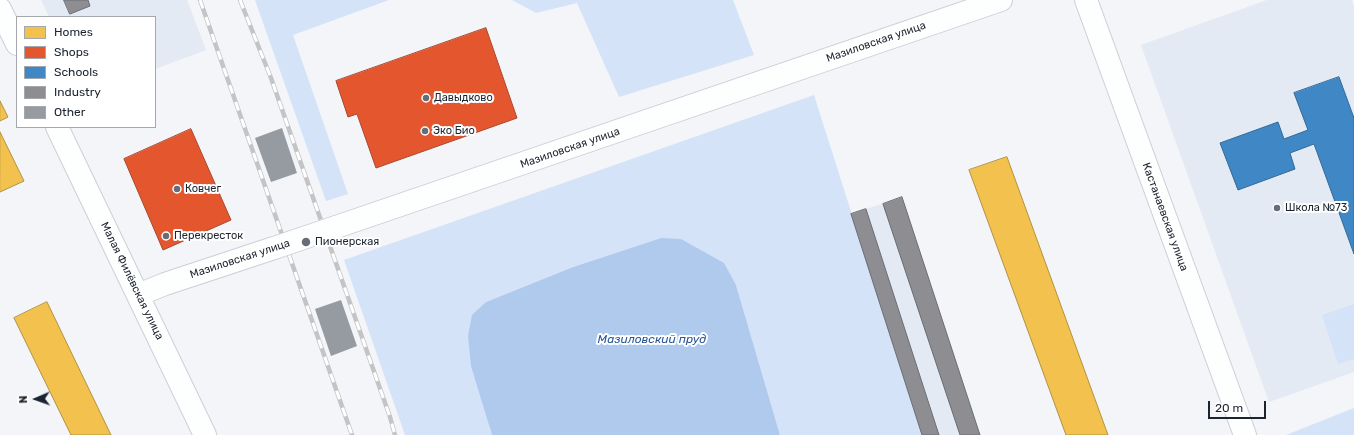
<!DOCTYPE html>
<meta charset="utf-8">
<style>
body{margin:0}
#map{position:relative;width:1354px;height:435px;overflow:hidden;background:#f3f5f8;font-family:Rubik,sans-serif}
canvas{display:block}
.legend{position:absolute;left:16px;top:16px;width:140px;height:112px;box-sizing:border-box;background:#fff;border:1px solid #a4a7ac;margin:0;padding:5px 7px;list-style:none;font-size:12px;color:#1c2430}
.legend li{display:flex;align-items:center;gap:8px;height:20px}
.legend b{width:20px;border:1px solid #a4a7ac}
.north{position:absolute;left:16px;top:379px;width:40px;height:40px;-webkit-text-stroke:3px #fff;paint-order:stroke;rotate:268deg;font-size:11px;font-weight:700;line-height:16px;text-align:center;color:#1c2430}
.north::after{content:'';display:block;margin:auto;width:14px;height:18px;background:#1c2430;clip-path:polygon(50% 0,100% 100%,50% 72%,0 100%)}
.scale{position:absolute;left:1208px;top:401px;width:58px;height:18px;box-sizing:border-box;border:2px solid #1c2430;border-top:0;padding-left:5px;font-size:12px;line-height:14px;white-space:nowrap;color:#1c2430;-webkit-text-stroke:3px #fff;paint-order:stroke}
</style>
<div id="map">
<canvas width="1354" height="435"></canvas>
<ul class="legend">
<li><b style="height:11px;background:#f2c14e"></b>Homes</li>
<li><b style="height:11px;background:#e4572e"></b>Shops</li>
<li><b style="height:11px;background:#3f88c5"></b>Schools</li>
<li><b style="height:11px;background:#8d8d92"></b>Industry</li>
<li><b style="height:11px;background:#969ba1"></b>Other</li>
</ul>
<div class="north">N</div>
<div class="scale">20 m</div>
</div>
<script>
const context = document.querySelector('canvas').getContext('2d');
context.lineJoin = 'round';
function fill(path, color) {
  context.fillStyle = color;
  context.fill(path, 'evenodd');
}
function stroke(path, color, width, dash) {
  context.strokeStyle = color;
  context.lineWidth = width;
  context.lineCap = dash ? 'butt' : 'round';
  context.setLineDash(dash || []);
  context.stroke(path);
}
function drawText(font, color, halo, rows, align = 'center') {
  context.font = font + ' Rubik,sans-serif';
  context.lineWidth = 4;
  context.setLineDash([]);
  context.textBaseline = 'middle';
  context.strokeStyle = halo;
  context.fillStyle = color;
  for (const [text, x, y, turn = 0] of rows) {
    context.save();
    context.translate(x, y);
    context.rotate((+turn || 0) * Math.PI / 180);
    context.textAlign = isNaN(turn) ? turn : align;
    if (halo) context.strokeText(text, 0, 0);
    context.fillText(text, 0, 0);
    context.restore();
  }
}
fill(new Path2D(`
 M41,0h146l19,50 -51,19v-52h-106z
 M1267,0h85l2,6v366l-85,30 -128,-357z
 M902,197l78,238h-58l-71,-221z`), '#e3eaf4');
fill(new Path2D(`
 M255,0h134l-96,35 55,159 -22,7z
 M512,0h221l21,55 -135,42 -42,-94 -41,10z
 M814,95l108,340h-142l-44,-150 -75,-47 -88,29 -87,35 3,124 3,9h-87l-61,-175z
 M1354,304v55l-16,5 -16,-49z
 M1354,408v27h-68z`), '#d4e3f8');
fill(new Path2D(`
 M661,238l20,1 43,24 12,22 44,150h-288l-21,-69 -3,-30 4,-21 14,-13 87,-35z`), '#b0caee');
const homes = new Path2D(`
 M0,101l8,16 -8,4z
 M0,132l24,49 -24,11z
 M1007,157l101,278h-42l-97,-265z
 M47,302l64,133h-40l-39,-80 -18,-37z`);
fill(homes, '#f2c14e');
stroke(homes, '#b29245', 1);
const shops = new Path2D(`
 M486,28l31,90 -141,50 -19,-54 -9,3 -12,-36z
 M191,129l40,91 -68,30 -39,-91z`);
fill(shops, '#e4572e');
stroke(shops, '#a8482f', 1);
const schools = new Path2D(`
 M1339,77l15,41v136l-40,-110 -24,9 5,16 -57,21 -18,-47 58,-21 6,17 24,-9 -14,-37z`);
fill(schools, '#3f88c5');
stroke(schools, '#346a98', 1);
const industry = new Path2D(`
 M64,0h24l2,6 -20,8z
 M902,197l78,238h-20l-77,-231z
 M866,209l73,226h-17l-71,-221z`);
fill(industry, '#8d8d92');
stroke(industry, '#6b6e75', 1);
fill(new Path2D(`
 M282,128l15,45 -26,9 -16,-44z
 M341,300l16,46 -26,10 -16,-47z`), '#969ba1');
const secondary = new Path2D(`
 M1086,0l159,435
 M0,9l17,35
 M57,127l148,308
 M336,227l665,-227
 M138,295l27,-11 109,-36`);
stroke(secondary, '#cbd0d7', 24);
stroke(secondary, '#fdfefe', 22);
const rail = new Path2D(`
 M200,0l152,435
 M240,0l31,78 119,339 5,18`);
stroke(rail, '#c3c4c6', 4.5);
stroke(rail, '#fff', 3, [9]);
const secondaryBridge = new Path2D(`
 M274,248l62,-21`);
stroke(secondaryBridge, '#cbd0d7', 24, []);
stroke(secondaryBridge, '#fdfefe', 22);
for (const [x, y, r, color] of [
 [426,98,4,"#676d76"],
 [425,131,4,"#676d76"],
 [177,189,4,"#676d76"],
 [1277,208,4,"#676d76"],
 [166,236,4,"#676d76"],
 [306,242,5,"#676d76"]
]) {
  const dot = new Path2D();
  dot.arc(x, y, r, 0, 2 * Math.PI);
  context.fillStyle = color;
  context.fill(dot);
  stroke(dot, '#fff', 1.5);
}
drawText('11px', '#1c2430', '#fff', [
 ["Мазиловская улица",876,42,-19],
 ["Мазиловская улица",570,148,-19],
 ["Кастанаевская улица",1165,217,70],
 ["Мазиловская улица",240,259,-18],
 ["Малая Филёвская улица",132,281,64]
]);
drawText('11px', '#1c2430', '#fff', [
 ["Давыдково",434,98],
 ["Эко Био",433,131],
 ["Ковчег",185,189],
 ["Школа №73",1285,208],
 ["Перекресток",174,236],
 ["Пионерская",315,242]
], 'left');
drawText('italic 12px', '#275593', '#fff', [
 ["Мазиловский пруд",652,340]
]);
</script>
